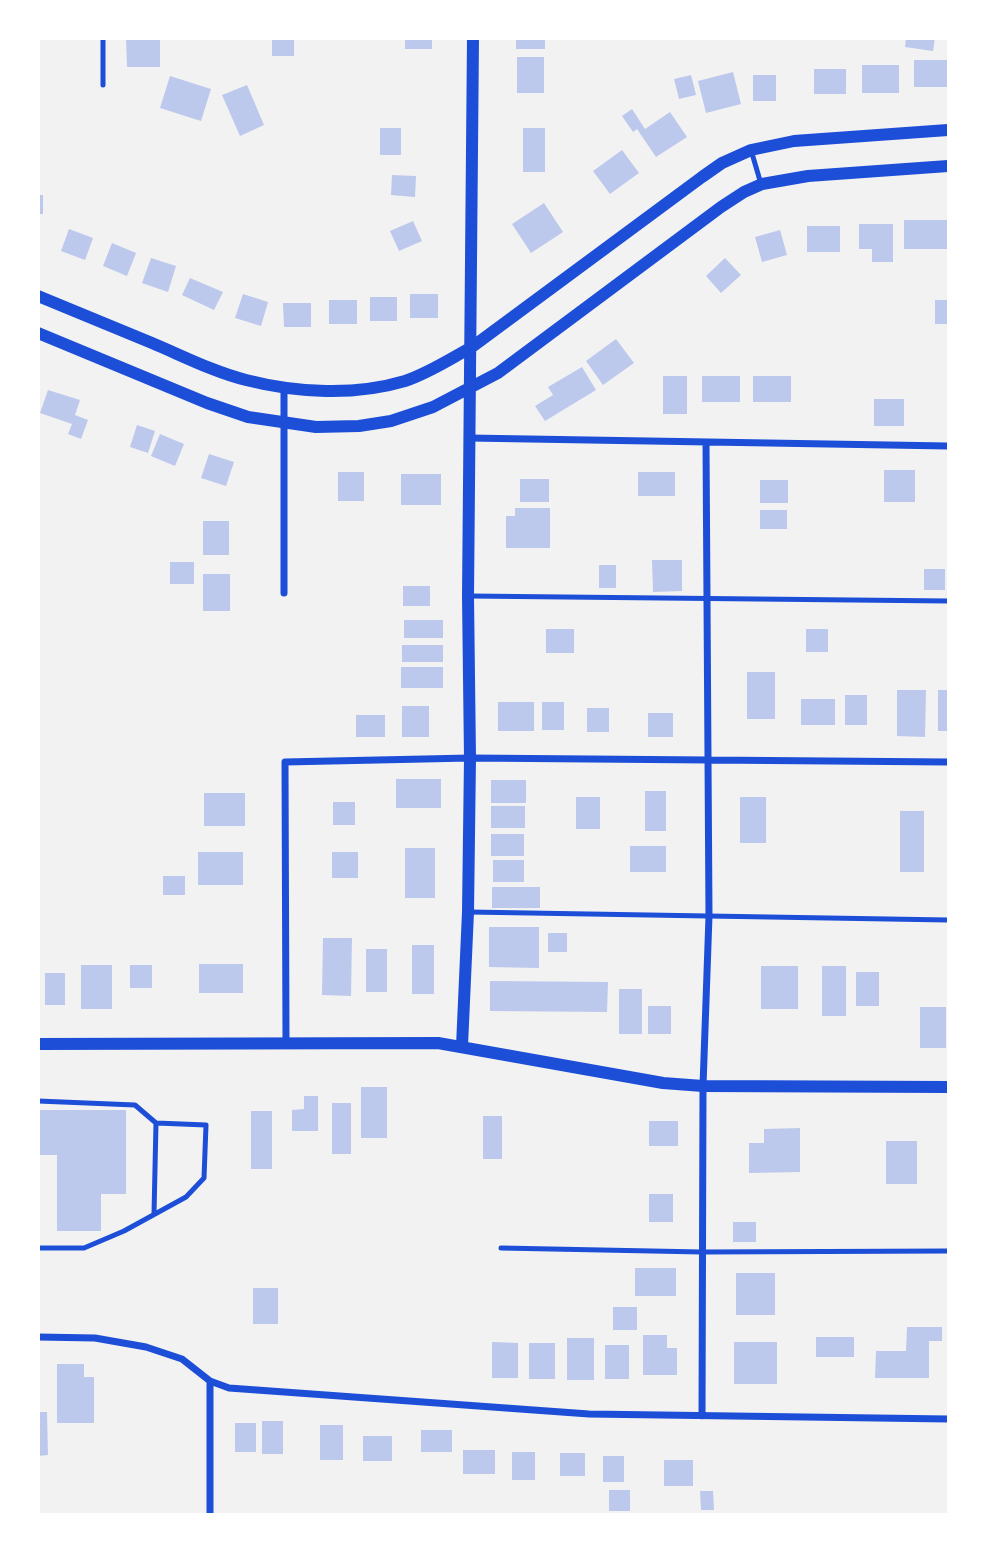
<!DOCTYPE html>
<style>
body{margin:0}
#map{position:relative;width:987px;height:1553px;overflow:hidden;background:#f2f2f2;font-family:Karla,sans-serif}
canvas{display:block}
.frame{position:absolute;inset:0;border:40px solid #fff;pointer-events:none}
</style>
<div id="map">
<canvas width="987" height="1553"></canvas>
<div class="frame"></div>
</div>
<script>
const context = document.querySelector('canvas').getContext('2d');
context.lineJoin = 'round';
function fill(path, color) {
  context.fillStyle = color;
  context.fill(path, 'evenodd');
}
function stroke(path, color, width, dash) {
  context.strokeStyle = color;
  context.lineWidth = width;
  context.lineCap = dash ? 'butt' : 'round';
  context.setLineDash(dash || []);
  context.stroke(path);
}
fill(new Path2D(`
 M126,38h34v29h-33z
 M272,38h22v18h-22z
 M405,38h27v11h-27z
 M516,38h29v11h-29z
 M906,38h29l-2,13 -28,-4z
 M517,57h27v36h-27z
 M914,60h34v27h-34z
 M862,65h37v28h-37z
 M814,69h32v25h-32z
 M733,72l8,32 -35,9 -8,-32z
 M691,75l5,20 -17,4 -5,-20z
 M753,75h23v26h-23z
 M170,76l41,13 -10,32 -41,-13z
 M247,85l17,40 -24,11 -18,-41z
 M632,109l13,20 25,-17 17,25 -31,20 -19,-28 -4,3 -11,-16z
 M380,128h21v27h-21z
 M523,128h22v44h-22z
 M622,150l17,23 -29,21 -17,-23z
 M392,175l24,1 -1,21 -24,-2z
 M38,195h5v19h-5z
 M544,203l19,29 -32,21 -19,-29z
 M904,220h44v29h-44z
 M413,221l9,20 -23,10 -9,-20z
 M859,224h34v38h-21v-13h-13z
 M807,226h33v26h-33z
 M69,229l24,9 -8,22 -24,-9z
 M780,230l7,25 -25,7 -7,-25z
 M112,243l24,10 -9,23 -24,-10z
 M151,258l25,8 -8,26 -26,-9z
 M725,258l16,17 -20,18 -15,-17z
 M190,278l33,14 -9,18 -32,-15z
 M243,294l25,8 -7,24 -26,-8z
 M410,294h28v24h-28z
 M370,297h27v24h-27z
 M329,300h28v24h-28z
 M935,300h13v24h-13z
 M283,303h28v24h-27z
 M616,339l18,24 -31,22 -17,-24z
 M582,367l14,23 -51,31 -10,-15 18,-11 -5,-8z
 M663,376h24v38h-24z
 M702,376h38v26h-38z
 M753,376h38v26h-38z
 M48,390l32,10 -5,15 13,5 -7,19 -13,-5 4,-10 -32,-11z
 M874,399h30v27h-30z
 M137,425l18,6 -7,22 -18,-6z
 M160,434l24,10 -9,22 -24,-10z
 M209,454l25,8 -8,24 -25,-8z
 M884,470h31v32h-31z
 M338,472h26v29h-26z
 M638,472h37v24h-37z
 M401,474h40v31h-40z
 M520,479h29v23h-29z
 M760,480h28v23h-28z
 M515,508h35v40h-44v-32h9z
 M760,510h27v19h-27z
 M203,521h26v34h-26z
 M652,560h30v31l-29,1z
 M170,562h24v22h-24z
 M599,565h17v23h-17z
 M924,569h21v21h-21z
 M203,574h27v37h-27z
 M403,586h27v20h-27z
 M404,620h39v18h-39z
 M546,629h28v24h-28z
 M806,629h22v23h-22z
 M402,645h41v17h-41z
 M401,667h42v21h-42z
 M747,672h28v47h-28z
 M897,690h29l-1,47 -28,-1z
 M938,690h10v41h-10z
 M845,695h22v30h-22z
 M801,699h34v26h-34z
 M498,702h36v29h-36z
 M542,702h22v28h-22z
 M402,706h27v31h-27z
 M587,708h22v24h-22z
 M648,713h25v24h-25z
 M356,715h29v22h-29z
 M396,779h45v29h-45z
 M491,780h35v23h-35z
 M645,791h21v40h-21z
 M204,793h41v33h-41z
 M576,797h24v32h-24z
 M740,797h26v46h-26z
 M333,802h22v23h-22z
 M491,806h34v22h-34z
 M900,811h24v61h-24z
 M491,834h33v22h-33z
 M630,846h36v26h-36z
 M405,848h30v50h-30z
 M198,852h45v33h-45z
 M332,852h26v26h-26z
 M493,860h31v22h-31z
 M163,876h22v19h-22z
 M492,887h48v21h-48z
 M489,927h50v41l-50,-1z
 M548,933h19v19h-19z
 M323,938h29l-1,58 -29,-1z
 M412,945h22v49h-22z
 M366,949h21v43h-21z
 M199,964h44v29h-44z
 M81,965h31v44h-31z
 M130,965h22v23h-22z
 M761,966h37v43h-37z
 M822,966h24v50h-24z
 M856,972h23v34h-23z
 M45,973h20v32h-20z
 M490,981l118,1 -1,30 -117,-1z
 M619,989h23v45h-23z
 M648,1006h23v28h-23z
 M920,1007h26v41h-26z
 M361,1087h26v51h-26z
 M304,1096h14v35h-26v-21l12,-1z
 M332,1103h19v51h-19z
 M38,1110h88v84h-25v37h-44v-76h-19z
 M251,1111h21v58h-21z
 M483,1116h19v43h-19z
 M649,1121h29v25h-29z
 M800,1128v44l-51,1v-30h15v-14z
 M886,1141h31v43h-31z
 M649,1194h24v28h-24z
 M733,1222h23v20h-23z
 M635,1268h41v28h-41z
 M736,1273h39v42h-39z
 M253,1288h25v36h-25z
 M613,1307h24v23h-24z
 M907,1327h35v14h-13v37h-54l1,-27h30z
 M643,1335h24v13h10v27h-34z
 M816,1337h38v20h-38z
 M567,1338h27v42h-27z
 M492,1342l26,1v35h-26z
 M734,1342h43v42h-43z
 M529,1343h26v36h-26z
 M605,1345h24v34h-24z
 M57,1364h27v13h10v46h-37z
 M38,1412h9l1,43 -10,1z
 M262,1421h21v33h-21z
 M235,1423h21v29h-21z
 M320,1425h23v35h-23z
 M421,1430h31v22h-31z
 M363,1436h29v25h-29z
 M463,1450h32v24h-32z
 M512,1452h23v28h-23z
 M560,1453h25v23h-25z
 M603,1456h21v26h-21z
 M664,1460h29v26h-29z
 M609,1490h21v21h-21z
 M700,1491h13l1,19h-13z`), '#bdc9ec');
stroke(new Path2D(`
 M103,85v-47
 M751,150l10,34
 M469,596l479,5
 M469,912l479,8
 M38,1101l97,4 21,18 50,2 -2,53 -18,19 -62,34 -40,17h-46
 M154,1214l2,-91
 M501,1248l201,4 246,-1`), '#1d4ed8', 5);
stroke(new Path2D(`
 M469,438l479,8
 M284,593v-205
 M286,1043l-1,-281 185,-4 478,4
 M38,1337l57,1 51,9 36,12 28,22 19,7 360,26 359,5
 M702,1416l1,-330 6,-170 -3,-474
 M210,1514v-133`), '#1d4ed8', 7);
stroke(new Path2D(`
 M38,296c38,16 76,31 114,47 31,13 62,29 94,37 51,13 109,16 159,1 24,-8 45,-22 67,-34l230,-170 20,-14 29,-13 43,-9 154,-11
 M38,333l169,70 41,14 68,10 43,-1 32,-5 42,-14 65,-34 223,-166 23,-15 18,-8 46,-8 140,-10
 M38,1044l400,-1 225,40 40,3 245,1
 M462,1046l6,-134 2,-154 -2,-162 5,-558`), '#1d4ed8', 12);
</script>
